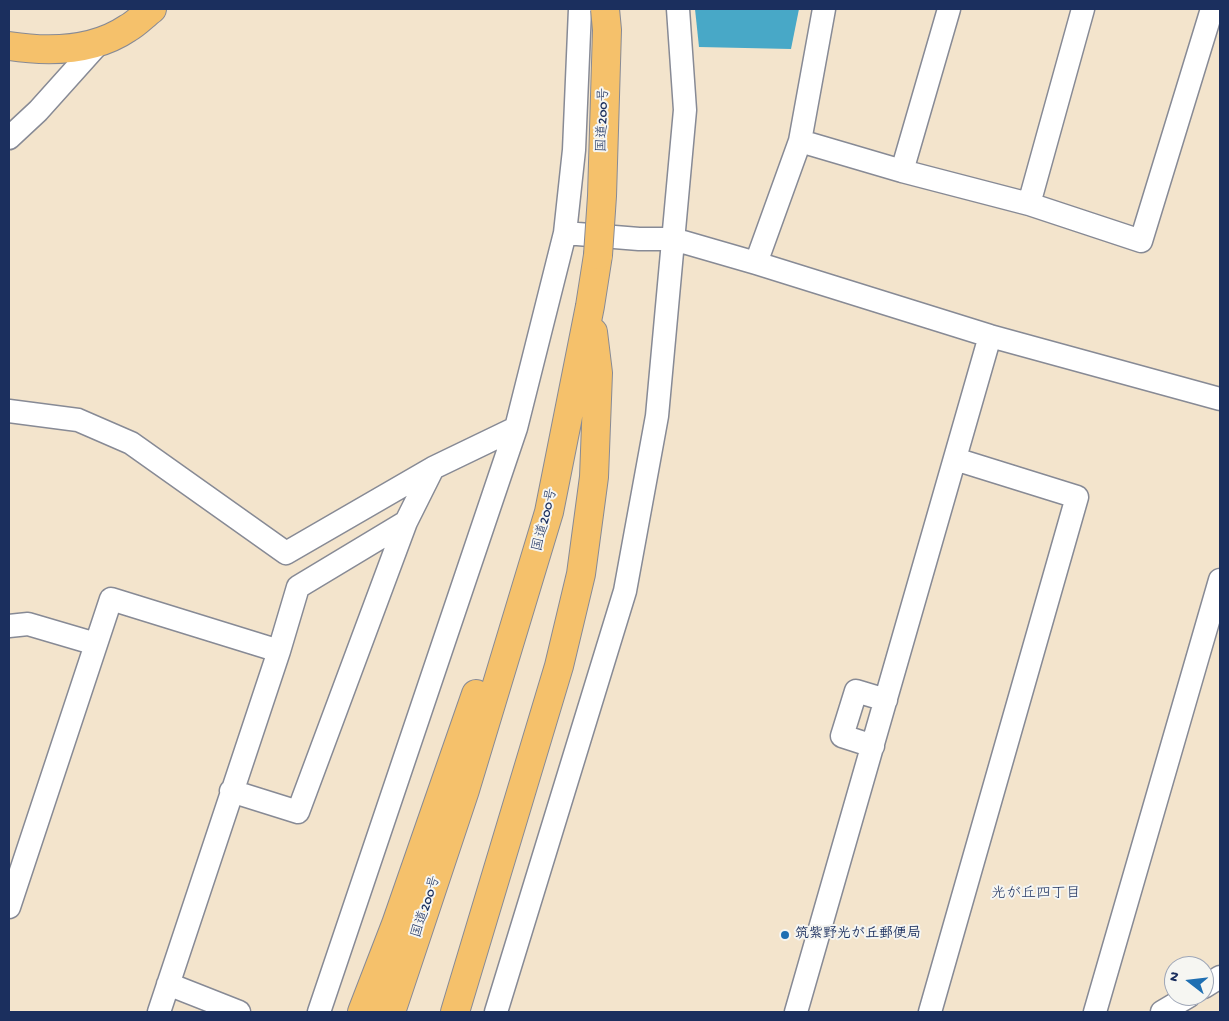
<!DOCTYPE html>
<meta charset="utf-8">
<style>
body{margin:0}
#map{position:relative;width:1229px;height:1021px;overflow:hidden;background:#f3e4cc;font-family:"Gochi Hand",sans-serif}
canvas{display:block}
.frame{position:absolute;inset:0;border:10px solid #1b2f5e;pointer-events:none}
.north{position:absolute;left:1164px;top:956px;width:50px;height:50px;box-sizing:border-box;background:#f6f6f2;border:1px solid #9ea6b7;border-radius:50%;rotate:286deg;font-size:14px;font-weight:700;line-height:20px;text-align:center;color:#1b2f5e}
.north::after{content:'';display:block;margin:auto;width:18px;height:22px;background:#1f6fb2;clip-path:polygon(50% 0,100% 100%,50% 72%,0 100%)}
</style>
<div id="map">
<canvas width="1229" height="1021"></canvas>
<div class="frame"></div>
<div class="north">N</div>
</div>
<script>
const context = document.querySelector('canvas').getContext('2d');
context.lineJoin = 'round';
function fill(path, color) {
  context.fillStyle = color;
  context.fill(path, 'evenodd');
}
function stroke(path, color, width, dash) {
  context.strokeStyle = color;
  context.lineWidth = width;
  context.lineCap = dash ? 'butt' : 'round';
  context.setLineDash(dash || []);
  context.stroke(path);
}
function drawText(font, color, halo, rows, align = 'center') {
  context.font = font + ' "Gochi Hand","Klee One",sans-serif';
  context.lineWidth = 4;
  context.setLineDash([]);
  context.textBaseline = 'middle';
  context.strokeStyle = halo;
  context.fillStyle = color;
  for (const [text, x, y, turn = 0] of rows) {
    context.save();
    context.translate(x, y);
    context.rotate((+turn || 0) * Math.PI / 180);
    context.textAlign = isNaN(turn) ? turn : align;
    if (halo) context.strokeText(text, 0, 0);
    context.fillText(text, 0, 0);
    context.restore();
  }
}
fill(new Path2D(`
 M695,9h104l-8,40 -92,-2z`), '#48a8c7');
const minor = new Path2D(`
 M9,138l29,-27 61,-68
 M800,141l102,30 127,33 112,37 71,-232
 M902,171l47,-162
 M1029,204l54,-195
 M565,233l74,6h34l83,24 234,73 230,63
 M756,263l44,-122 24,-132
 M9,411l69,9 53,23 155,110 147,-85 83,-40
 M9,626l19,-2 68,20
 M873,746l-31,-10 14,-45 30,9
 M231,791l67,21 108,-290 27,-54
 M9,907l102,-308 168,52
 M168,984l71,28
 M1204,987l16,-10
 M159,1012l120,-361 19,-64 108,-65
 M319,1012l197,-584 49,-195 9,-83 6,-141
 M496,1012l129,-421 32,-175 28,-306 -7,-101
 M796,1012l194,-676
 M930,1012l147,-515 -122,-38
 M1095,1012l125,-432
 M1162,1012l27,-16`);
const major = new Path2D(`
 M9,46c39,6 85,5 119,-18 9,-5 16,-13 24,-19`);
const highway = new Path2D(`
 M362,1012l34,-88 80,-230
 M391,1012l74,-222 84,-278 41,-206 8,-51
 M455,1012l104,-346 22,-92 13,-97 4,-104 -5,-41`);
stroke(minor, '#878a95', 25);
stroke(major, '#878a95', 30);
stroke(highway, '#878a95', 30);
stroke(minor, '#fff', 22);
stroke(major, '#f5c16b', 28);
stroke(highway, '#f5c16b', 28);
const highwayBridge = new Path2D(`
 M598,255l4,-59 5,-166 -2,-21`);
stroke(highwayBridge, '#878a95', 30, []);
stroke(highwayBridge, '#f5c16b', 28);
for (const [x, y, r, color] of [
 [785,935,5,"#1f6fb2"]
]) {
  const dot = new Path2D();
  dot.arc(x, y, r, 0, 2 * Math.PI);
  context.fillStyle = color;
  context.fill(dot);
  stroke(dot, '#f6f6f2', 2);
}
drawText('14px', '#1b2f5e', '#f6f6f2', [
 ["国道200号",604,120,-88],
 ["国道200号",546,520,-76],
 ["国道200号",427,907,-72]
]);
drawText('bold 14px', '#1b2f5e', '#f6f6f2', [
 ["筑紫野光が丘郵便局",795,935]
], 'left');
drawText('15px', '#1b2f5e', '#f6f6f2', [
 ["光が丘四丁目",1036,895]
]);
</script>
